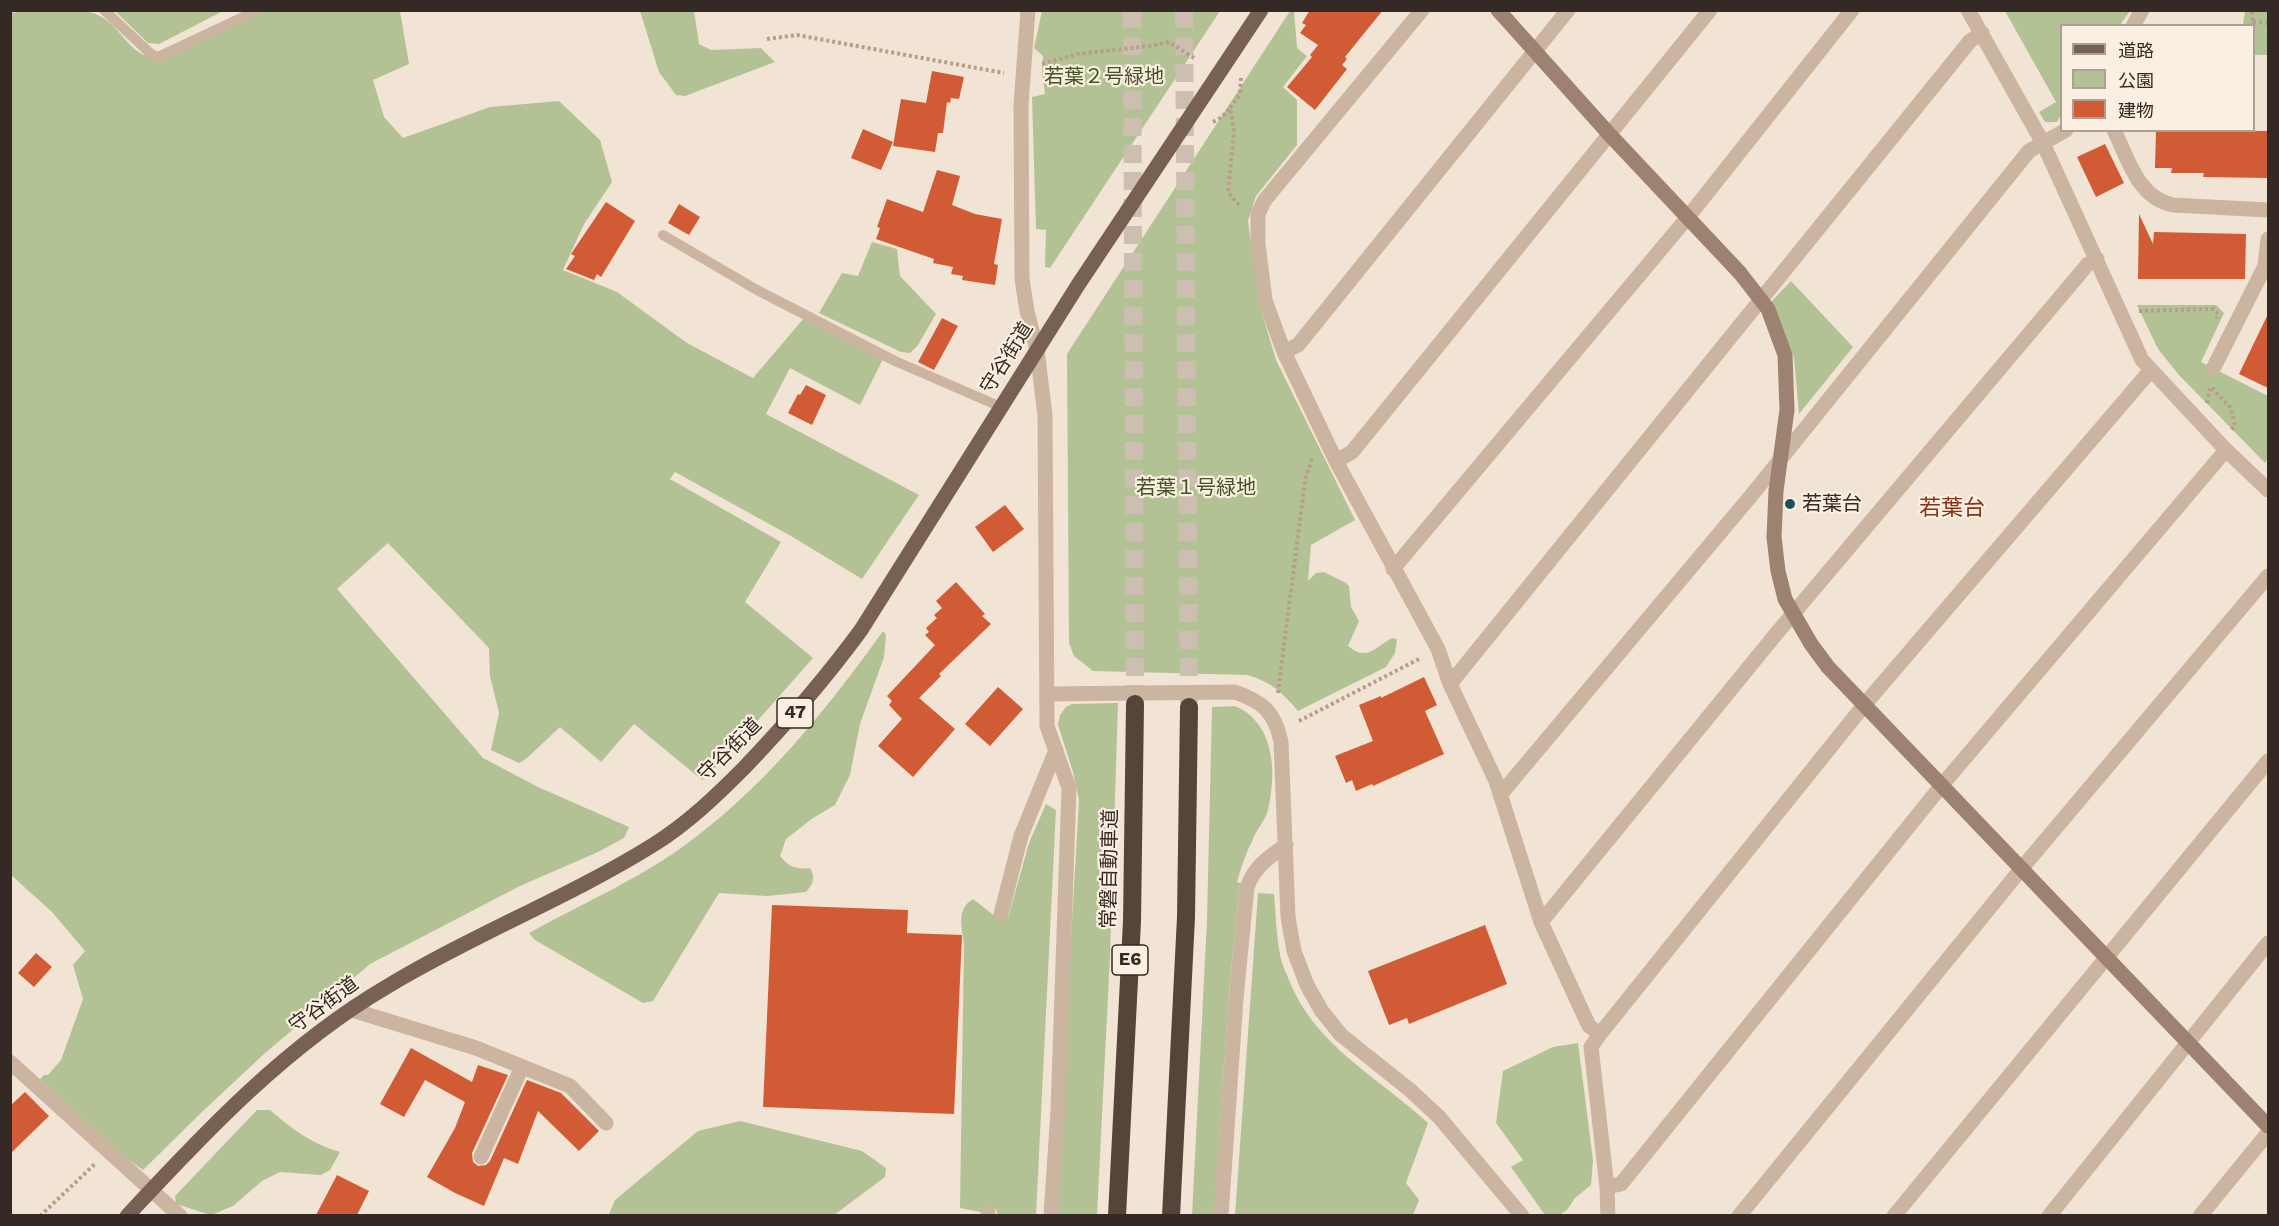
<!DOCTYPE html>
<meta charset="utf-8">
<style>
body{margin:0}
#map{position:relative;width:2279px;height:1226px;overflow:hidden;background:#f2e4d4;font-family:"Work Sans","Noto Sans JP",sans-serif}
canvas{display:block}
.frame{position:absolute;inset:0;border:12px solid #342924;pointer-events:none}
.legend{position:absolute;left:2060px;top:24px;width:195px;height:108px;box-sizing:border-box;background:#faefe1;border:2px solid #aba095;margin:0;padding:8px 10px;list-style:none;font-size:18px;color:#342924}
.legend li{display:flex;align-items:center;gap:12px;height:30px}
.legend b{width:30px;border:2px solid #aba095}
</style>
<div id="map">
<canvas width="2279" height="1226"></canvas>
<div class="frame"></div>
<ul class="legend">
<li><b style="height:8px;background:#786053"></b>道路</li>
<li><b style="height:16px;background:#b2c294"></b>公園</li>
<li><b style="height:16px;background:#d05b35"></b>建物</li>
</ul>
</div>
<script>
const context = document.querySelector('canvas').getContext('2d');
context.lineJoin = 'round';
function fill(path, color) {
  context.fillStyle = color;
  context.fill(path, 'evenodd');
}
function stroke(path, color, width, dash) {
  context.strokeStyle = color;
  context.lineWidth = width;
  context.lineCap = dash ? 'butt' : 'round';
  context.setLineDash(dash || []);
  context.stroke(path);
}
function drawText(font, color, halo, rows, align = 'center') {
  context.font = font + ' "Work Sans","Noto Sans JP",sans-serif';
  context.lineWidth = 4.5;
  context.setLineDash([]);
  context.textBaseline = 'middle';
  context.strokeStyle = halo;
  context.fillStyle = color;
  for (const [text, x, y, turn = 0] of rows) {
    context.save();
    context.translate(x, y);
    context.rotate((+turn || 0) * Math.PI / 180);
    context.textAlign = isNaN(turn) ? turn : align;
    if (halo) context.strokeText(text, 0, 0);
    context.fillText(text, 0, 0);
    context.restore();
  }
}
fill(new Path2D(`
 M27,10c24,1 57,-6 78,9 18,13 27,37 50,39l81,-41 8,-6h156l9,53 -36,16 11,37 19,21 87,-31 69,-6 41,39 12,42 -28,42 -21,46 54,22 70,51 66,35 51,-60 79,41 -23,46 -70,-37 -24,46 153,81 -57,84 -71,-43 -116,-64 -5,7 111,63 -36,60 68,56 -92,104 -19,18 -68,-56 -33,38 -41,-35 -33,31 -8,5 -28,-13 8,-37 -9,-37 -1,-28 -101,-105 -51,46 146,169 55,29 91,40 -5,11 -26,14 -78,34 -150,78 -106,90 -60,56 -61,60 -14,-10 -89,-81 4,-4h4l13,-15 22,-61 -10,-34 12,-14 -33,-39 -41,-37v-862z
 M115,11h108l-64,33 -11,-1z
 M640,11h54l5,33 12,6 50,-2 14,14 -90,34 -9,-1 -17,-23z
 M1042,11h178l-170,257 -5,-1 1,-37 -10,-1 -4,-132 13,-3 -3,-23 1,-15 -9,-8z
 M1290,11h4l3,37 10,8 -24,31 14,13v45l-41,51 -8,25 11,82 17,57 79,160 -44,25 -3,36 8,-8 8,-1 22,11 3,3 2,21 8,14 -11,25c19,15 25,3 44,-8l5,1 -2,14 -9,14 -88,44c-15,-18 -28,-30 -51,-36l-154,-4 -19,-15 -5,-13 -2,-289z
 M2005,11h125l-10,14 -58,1 -1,89 -4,7h-12l-6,-10 17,-10z
 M2245,11h23v44h-14v-29l-11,-1z
 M872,242l25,7 3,27 36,38 -18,31 -8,8 -9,-1 -82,-39 23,-40 16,3z
 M1791,281l62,66 -54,67 -5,-56 -19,-50 -5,-5z
 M2137,305h79l8,8 -23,49 67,34v62l-3,5 -86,-88 -21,-26z
 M883,631l3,4 -2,22 -24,67 -10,51 -15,30 -22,13 -27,21 -6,17c9,11 17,14 30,12 6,10 3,16 -4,24l-39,4 -48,-3 -66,108 -10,2 -108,-63 -6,-7c49,-27 107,-53 152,-85 80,-57 145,-137 202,-217z
 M1118,703l-8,253 -13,259 -42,1 24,-416 -6,-28 -15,-47 2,-10 6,-8 6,-3z
 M1235,706c40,17 42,67 33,104 -3,11 -11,19 -15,29 -7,14 -12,28 -16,43l3,1 -11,107 -15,225 -22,1 15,-296 5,-213z
 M1046,804l10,6 -20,405h-38l-2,-6 -16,3 -20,-4 4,-264c-2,-17 -8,-35 9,-45l19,15 16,4 21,-75z
 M1258,893l16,1c2,20 2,40 6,60 1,9 6,18 9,26 26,66 89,97 139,143l-22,60 13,17 -6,15h-178z
 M1578,1043l15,117 -2,25 -16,13 -8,12 -8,5h-14l-34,-48 12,-7 -27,-37 7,-52 50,-24z
 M257,1110h13c22,19 42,34 70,42l-10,18 -9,5 -41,-3 -18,9 -29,25 -22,9 -35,-11 -1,-8z
 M740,1121l122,30 24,17 -1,9 -51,38 -225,-1 6,-14 83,-69z`), '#b2c294');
fill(new Path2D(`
 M1310,10h73l-38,47 2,2 -5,6 5,4 -32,41 -28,-23 25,-30 -2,-2 8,-10 -18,-12 6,-8 -4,-2z
 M932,71l32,6 -5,22 -8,-1 -1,5 -3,-1 -4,31h-5l-3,19 -42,-6 8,-47 25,4z
 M863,129l30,13 -12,28 -30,-12z
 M2156,130l112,1v47l-65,-1 1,-4h-33l1,-5h-17z
 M2105,144l19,39 -28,14 -19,-40z
 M937,170l23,6 -8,29 23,9 27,5 -8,45 4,1 -3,20 -33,-5 1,-4 -12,-2 2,-7 -20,-4 1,-4 -58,-20 4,-11 -3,-1 10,-28 36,13z
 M606,202l29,19 -34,56 -4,-3 -3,6 -28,-11 9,-13 -4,-2z
 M679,204l21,13 -11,18 -21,-12z
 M2139,214l14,30 1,-12 92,2 -1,45h-107z
 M2268,314v74l-29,-14z
 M942,318l16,8 -24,44 -16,-8z
 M806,385l20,10 -14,30 -24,-12 10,-19 2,1z
 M1005,505l19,24 -31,23 -18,-25z
 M956,582l29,32 -3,2 9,8 -52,50 2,2 -22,22 36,31 -42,48 -35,-31 24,-27 -13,-14 3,-4 -5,-5 48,-51 -10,-10 4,-3 -3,-4 11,-10 -3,-3 8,-7 -6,-7z
 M1424,677l13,28 -12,6 19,43 -71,32 -1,-2 -16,7 -4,-11 -6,3 -11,-27 38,-15 -14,-36 22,-9v2z
 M998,687l25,22 -33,37 -25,-22z
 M772,905l136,5 -1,23 55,2 -8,179 -191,-7z
 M1485,925l22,59 -98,40 -2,-6 -18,7 -21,-54z
 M36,953l16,14 -18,20 -16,-14z
 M411,1048l61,34 6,-17 30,10 -36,78 1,9 5,4 8,-1 4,-4 37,-81 34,13 38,38 -20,20 -41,-40 -20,53 -14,-6 -20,48 -29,-13 -28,-16 28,-49 10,-26 -40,-22 -21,37 -24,-13z
 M25,1092l24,24 -39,38v-48z
 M337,1175l32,16 -12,24h-41z`), '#d05b35');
stroke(new Path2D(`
 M1132,10l3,694
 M1184,10l5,697`), '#ccbfb1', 18, [18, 9]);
stroke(new Path2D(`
 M2253,22l15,1
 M2251,26l2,-4 -1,-12
 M767,39l30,-4 207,38
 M1042,64l36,-10 72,-8 19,-4 25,16
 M1241,78l-1,16 -10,14 4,22 -6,62 9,11 5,3
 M1213,122l9,-5 7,-8
 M2139,311l74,-2 5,5 -2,4
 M2212,388l19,20 4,18 -4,4
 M2207,403l3,-16
 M1278,693l27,-213 8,-24
 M1299,721l122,-63
 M40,1216l56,-53`), '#b79d8a', 4, [3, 3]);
stroke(new Path2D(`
 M104,10l47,44 7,3 100,-47
 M663,235l94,55 138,71 106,46`), '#cbb4a0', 10);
stroke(new Path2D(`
 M1028,10l-7,95 1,174 5,32 10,39 8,65 2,311 22,62 -11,322 -7,106
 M1422,10l-158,191 -6,13v30l7,56 19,52 52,109 102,188 12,35 46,97 45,141 48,104 11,8 -9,13 16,140 1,29
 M1968,10l75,133 99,217 84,90 42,40
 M2133,26l9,-16
 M2114,130c14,29 24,68 59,75l95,5
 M1284,352l14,-7 270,-335
 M2213,369l52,-103 3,-27
 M1336,461l16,-9 358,-442
 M1393,569l295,-352 164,-207
 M1450,684l520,-643 12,-8
 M1047,694l188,-2c28,10 40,20 46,50l7,175 6,34 13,34 14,25 20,25 69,55 29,27 83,99
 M1500,795l250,-298 279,-346 37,-21
 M1001,914l20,-78 35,-86
 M1541,922l235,-288 312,-370 9,-5
 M352,1010l124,38 94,38 36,37
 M1600,1034l265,-330 286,-334
 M10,1062l170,154
 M481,1157l41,-90
 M1607,1187l14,-3 321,-399 284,-335
 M988,1212v4
 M1221,1216l15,-218 11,-111c9,-22 21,-29 39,-42
 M1739,1216l283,-348 246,-292
 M1894,1216l374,-455
 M2049,1216l219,-273
 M2200,1216l68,-83`), '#cbb4a0', 15);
stroke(new Path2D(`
 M1498,10l112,125 130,138 28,36 17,46 2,55 -11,81 -2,46 4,34 7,28 26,45 17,23 440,459`), '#9e8271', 15);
stroke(new Path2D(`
 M127,1216c79,-85 160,-171 261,-230 86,-52 180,-88 265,-141 34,-21 63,-49 91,-77 42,-44 81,-89 117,-138l217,-345 183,-275`), '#786053', 15);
stroke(new Path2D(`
 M1117,1216l15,-295 3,-217
 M1171,1216l15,-299 3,-210`), '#56433a', 18);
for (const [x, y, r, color] of [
 [1790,504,6,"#175458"]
]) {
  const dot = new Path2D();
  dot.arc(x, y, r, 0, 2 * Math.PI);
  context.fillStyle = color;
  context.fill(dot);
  stroke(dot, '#faefe1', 2);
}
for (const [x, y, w] of [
 [795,713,36],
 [1130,960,36]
]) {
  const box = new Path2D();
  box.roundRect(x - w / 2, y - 15, w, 30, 4.5);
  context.fillStyle = '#faefe1';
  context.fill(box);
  stroke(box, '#342924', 1.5);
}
drawText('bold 18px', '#342924', null, [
 ["47",795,713],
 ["E6",1130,960]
]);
drawText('20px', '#435426', '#faefe1', [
 ["若葉２号緑地",1104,77],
 ["若葉１号緑地",1196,488]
]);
drawText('20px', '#342924', '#faefe1', [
 ["守谷街道",1007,358,-58],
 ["守谷街道",730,750,-45],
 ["常磐自動車道",1110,869,-89],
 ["守谷街道",324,1005,-36]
]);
drawText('20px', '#342924', '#faefe1', [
 ["若葉台",1802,504]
], 'left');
drawText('22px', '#893217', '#faefe1', [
 ["若葉台",1952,509]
]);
</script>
